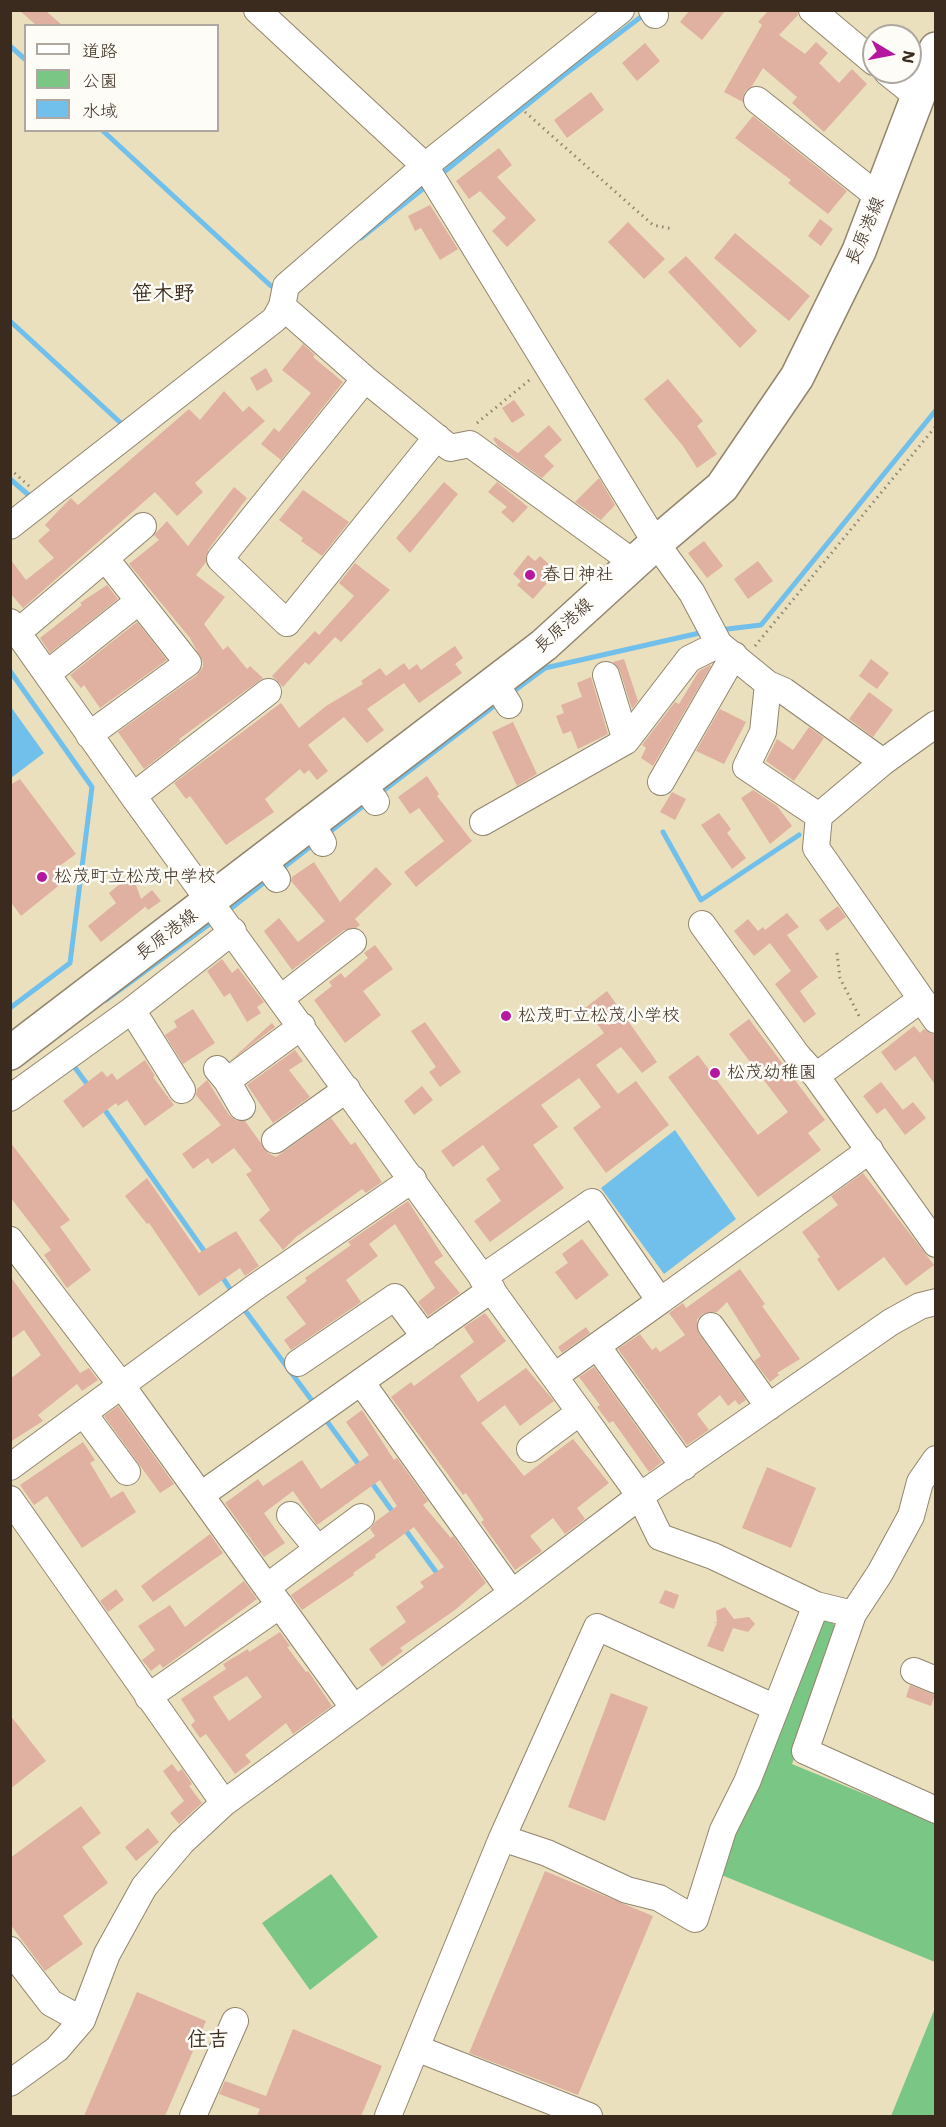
<!DOCTYPE html>
<meta charset="utf-8">
<style>
body{margin:0}
#map{position:relative;width:946px;height:2127px;overflow:hidden;background:#eae0bd;font-family:"Shantell Sans","Klee One",sans-serif}
canvas{display:block}
.frame{position:absolute;inset:0;border:12px solid #3b2a1e;pointer-events:none}
.legend{position:absolute;left:24px;top:24px;width:195px;height:108px;box-sizing:border-box;background:#fdfcf7;border:2px solid #afa8a0;margin:0;padding:8px 10px;list-style:none;font-size:18px;color:#3b2a1e}
.legend li{display:flex;align-items:center;gap:12px;height:30px}
.legend b{width:30px;border:2px solid #afa8a0}
.north{position:absolute;left:862px;top:24px;width:60px;height:60px;box-sizing:border-box;background:#fdfcf7;border:2px solid #afa8a0;border-radius:50%;rotate:100deg;font-size:16px;font-weight:700;line-height:24px;text-align:center;color:#3b2a1e}
.north::after{content:'';display:block;margin:auto;width:21px;height:27px;background:#b5179e;clip-path:polygon(50% 0,100% 100%,50% 72%,0 100%)}
</style>
<div id="map">
<canvas width="946" height="2127"></canvas>
<div class="frame"></div>
<ul class="legend">
<li><b style="height:8px;background:#fff"></b>道路</li>
<li><b style="height:16px;background:#7ac685"></b>公園</li>
<li><b style="height:16px;background:#70c0eb"></b>水域</li>
</ul>
<div class="north">N</div>
</div>
<script>
const context = document.querySelector('canvas').getContext('2d');
context.lineJoin = 'round';
function fill(path, color) {
  context.fillStyle = color;
  context.fill(path, 'evenodd');
}
function stroke(path, color, width, dash) {
  context.strokeStyle = color;
  context.lineWidth = width;
  context.lineCap = dash ? 'butt' : 'round';
  context.setLineDash(dash || []);
  context.stroke(path);
}
function drawText(font, color, halo, rows, align = 'center') {
  context.font = font + ' "Shantell Sans","Klee One",sans-serif';
  context.lineWidth = 5;
  context.setLineDash([]);
  context.textBaseline = 'middle';
  context.strokeStyle = halo;
  context.fillStyle = color;
  for (const [text, x, y, turn = 0] of rows) {
    context.save();
    context.translate(x, y);
    context.rotate((+turn || 0) * Math.PI / 180);
    context.textAlign = isNaN(turn) ? turn : align;
    if (halo) context.strokeText(text, 0, 0);
    context.fillText(text, 0, 0);
    context.restore();
  }
}
fill(new Path2D(`
 M820,1613c13,7 19,15 19,30l-47,121 143,59v139l-221,-90z
 M331,1874l47,63 -68,53 -48,-67z
 M935,2008v108h-44z`), '#7ac685');
fill(new Path2D(`
 M11,707l33,46 -33,25 -1,-1z
 M675,1130l61,89 -72,55 -63,-86z`), '#70c0eb');
stroke(new Path2D(`
 M10,46l16,14
 M102,130l169,156
 M439,176l125,-101 82,-62
 M361,238l68,-54
 M10,321l113,104
 M10,479l21,18
 M719,630l42,-5 175,-215
 M10,671l82,116 -22,176 -60,45
 M510,694l35,-26 159,-36
 M379,794l119,-91
 M663,832l38,68 98,-65
 M327,834l40,-31
 M279,871l36,-28
 M225,913l45,-35
 M106,1000l109,-80
 M73,1065l17,23
 M102,1106l105,149
 M221,1275l13,20
 M241,1305l75,101
 M323,1416l39,53
 M369,1479l26,36
 M404,1528l35,48`), '#70c0eb', 5);
fill(new Path2D(`
 M19,10h26l18,16h-26z
 M690,10h36l-24,30 -22,-18z
 M769,10h28l1,5 -19,20 26,19 11,-12 12,11 -9,10 20,20 13,-14 15,15 -43,48 -32,-29 5,-6 -34,-29 -11,18 -7,5 -2,11 -19,-10 38,-67 -4,-3z
 M645,43l15,18 -23,20 -15,-18z
 M591,92l13,18 -37,28 -13,-18z
 M753,116l94,75 -19,23 -40,-31 3,-3 -56,-42z
 M499,148l13,17 -15,12 39,43 -29,27 -15,-16 14,-13 -26,-27 -11,8 -13,-18z
 M430,205l28,44 -18,11 -19,-32 -6,3 -7,-15z
 M820,219l13,10 -12,17 -13,-10z
 M628,222l37,37 -21,20 -36,-37z
 M735,233l75,63 -21,25 -75,-63z
 M686,256l71,75 -17,17 -72,-76z
 M303,344l12,11 -2,2 30,25 -62,78 -20,-16 13,-16 5,4 32,-39 -29,-23z
 M266,368l7,13 -16,10 -7,-13z
 M668,379l35,42 -6,5 20,28 -20,14 -14,-22 -39,-47z
 M224,391l19,21 6,-6 16,15 -70,62 8,9 -26,24 -22,-24 -132,116 -13,-15v-34l16,21 28,-22 -16,-17 12,-11 -5,-5 13,-14 13,-13 7,7 111,-96 11,11z
 M514,400l11,15 -13,8 -10,-15z
 M549,425l13,15 -18,16 10,10 -12,12 -44,-32 -5,-7 2,-2 23,16z
 M599,478l16,27 -14,15 -26,-18z
 M444,482l14,12 -48,59 -14,-15z
 M497,482l31,25 -15,16 -12,-11 6,-5 -19,-15z
 M234,487l13,11 -39,52 -2,12 -10,13 29,22 -21,27 19,26 5,-4 19,23 3,-3 13,12 -84,61 1,2 -36,28 -26,-37 79,-57 6,-8v-5l-13,-24 -61,-74 30,-24 -5,-5 13,-14 21,25z
 M303,490l46,32 -27,34 -21,-15 2,-3 -24,-18z
 M704,541l19,25 -16,12 -19,-25z
 M528,555l7,6 5,-5 12,11 -9,10 5,5 -15,17 -16,-14 4,-4 -8,-7z
 M758,561l15,20 -25,18 -14,-20z
 M355,563l35,27 -49,52 -6,-5 -26,28 -4,-3 -22,25 -11,-11 43,-45 4,4 35,-39 -15,-13z
 M107,585l11,14 -68,54 -10,-15 42,-33 -2,-2z
 M137,622l30,38 -67,48 -16,-23 -3,3 -11,-13z
 M455,646l8,12 -8,6 7,9 -43,30 -15,-20 -37,26 17,21 -17,13 -23,-26 -36,28 20,26 -11,9 -8,-10 -5,4 -4,-5 -35,30 9,13 -48,33 -36,-49 -4,3 -12,-16 107,-80 18,25 27,-22 37,-22 -2,-3 19,-13 6,8 18,-13 5,7 8,-6 4,6z
 M624,659l14,42 -6,8 -12,-38 -7,-9z
 M871,659l18,14 -12,16 -18,-13z
 M710,665l1,1 -58,100 -12,-8 5,-10 -4,-3 33,-43 4,2 20,-33z
 M591,677l17,57 -30,15 -7,-18 -8,3 -7,-18 8,-3 -3,-8 21,-8 -5,-14z
 M869,692l24,18 -20,27 -24,-18z
 M720,709l26,13 -22,42 -28,-13z
 M513,722l24,52 -20,12 -25,-54z
 M809,727l15,11 -30,43 -28,-20 11,-22 16,11z
 M427,776l12,18 -2,2 35,45 -56,46 -12,-15 40,-31 -25,-33 -9,6 -12,-17z
 M20,779l56,75 -18,13 9,12 -46,37 -11,-15v-116z
 M753,790l24,16 15,20 -22,18 -29,-46z
 M672,792l14,7 -11,21 -15,-8z
 M719,813l12,16 -4,4 19,25 -14,11 -31,-44z
 M314,862l26,40 36,-35 16,17 -37,35 5,6 -4,3 -12,2 -52,40 -28,-39 15,-13 19,24 27,-21 -34,-40 1,-4z
 M121,883l15,2 5,14 11,-9 9,11 -13,9 -5,-6 2,3 -44,35 -13,-16 28,-23 -7,-10z
 M838,906l8,11 -19,14 -8,-11z
 M787,913l12,14 -12,8 31,42 -18,14 16,23 -12,9 -29,-39 16,-13 -21,-28 -16,13 -20,-25 14,-12 10,12 5,-4 2,3z
 M375,945l18,24 -30,22 18,24 -36,28 -31,-43 18,-14 -3,-4 12,-9 4,5 23,-20 -4,-5z
 M222,959l10,14 6,-5 26,34 -7,5 4,6 -14,9 -17,-29 -6,4 -17,-26z
 M607,991l50,71 -15,11 -21,-26 -25,18 22,29 18,-13 33,44 -63,48 -33,-45 28,-21 -22,-29 -38,27 17,22 -25,18 31,43 -74,54 -16,-21 27,-20 -15,-22 14,-10 -17,-24 -30,22 -12,-16 163,-118 -19,-25z
 M193,1009l22,34 -32,21 -18,-29 12,-8 -3,-6z
 M749,1019l76,101 -17,13 13,17 -63,47 -90,-120 30,-22 60,80 30,-23 -59,-78z
 M425,1022l36,50 -21,15 -11,-15 7,-5 -25,-36z
 M272,1023l3,4 -45,34 36,-33z
 M914,1026l6,7 4,-4 12,7v50l-21,-30 -20,15 -14,-19z
 M295,1050l8,11 -14,9 21,27 -37,26 -26,-38z
 M145,1060l10,16 -2,1 21,28 -29,21 -18,-26 -9,6 -2,-3 -33,25 -20,-27 39,-30 5,6 5,-4 5,7z
 M207,1080l22,35 6,5 10,1 23,32 8,4 55,-39 20,27 4,-3 27,40 -16,11 -4,-4 -66,48 -13,13 -24,-30 11,-10 -24,-36 6,-3 -18,-23 -22,16 -4,-6 -15,11 -11,-15 39,-29 -25,-30 1,-6z
 M881,1082l22,28 10,-8 13,16 -21,17 -20,-27 -8,6 -14,-18z
 M422,1086l11,14 -19,15 -10,-14z
 M10,1142l60,78 -10,7 31,43 -24,18 -23,-33 7,-5 -41,-53z
 M863,1173l71,92 -28,21 -22,-29 -46,34 -21,-32 3,-2 -18,-25 36,-27 -7,-9z
 M147,1178l52,75 37,-22 23,35 -14,10 -5,-8 -41,28 -50,-73 -2,1 -22,-28z
 M408,1201l35,55 -9,6 26,31 -32,23 -10,-14 17,-14 -40,-64 -26,20 9,12 -32,24 15,22 -70,48 -7,-10 22,-16 -20,-27 21,-16 -2,-3 46,-33 -3,-3z
 M582,1239l27,36 -33,25 -21,-28 13,-9 -6,-9z
 M740,1269l25,35 -3,2 38,53 -23,14 2,2 -9,7 -16,-21 7,-5 -34,-54 -10,10 -15,2 -5,6 2,14 47,66 -7,5 -4,-5 -7,6 -8,-11 -23,19 12,16 -22,15 -69,-96 22,-15 12,16 4,-3 4,5 25,-17 -16,-22 14,-10 3,5z
 M10,1276l70,97 9,-5 9,12 -16,11 -5,-7 -39,31 5,6 -33,21v-63l31,-24 -17,-25 -14,10z
 M485,1313l21,28 -46,35 18,26 48,-34 28,33 -34,25 -15,-21 -24,18 43,53 49,-37 36,44 -32,25 8,11 -20,15 -12,-16 -23,18 12,15 -27,19 -34,-48 3,-2 -18,-27 -3,2 -72,-98 20,-15 3,4 60,-44 -10,-15z
 M586,1327l4,6 -28,20 -4,-6z
 M594,1367l68,95 -13,10 -36,-51 -4,2 -12,-16 3,-2 -21,-28z
 M118,1406l56,78 -14,9 -56,-77z
 M362,1410l32,50 3,-2 31,43 -5,4 28,33 2,-2 33,47 -31,27 -55,38 3,3 -21,16 -13,-18 37,-27 -10,-15 28,-20 -4,-5 24,-15 -30,-40 -39,28 1,2 -23,16 1,2 -52,35 -11,-15 84,-59 -5,-7 5,-7 22,-16 -17,-26 -63,45 -24,-34 -29,22 21,30 -21,14 -39,-54 33,-24 5,7 39,-26 19,29 48,-34 -23,-33z
 M83,1442l12,18 -5,3 21,35 12,-7 13,21 -54,36 -35,-52 -13,9 -14,-20z
 M767,1467l49,21 -25,60 -49,-20z
 M210,1534l13,19 -70,49 -12,-16z
 M244,1581l13,18 -94,69 -3,-4 -9,7 -9,-11 13,-10 -17,-24 32,-21 15,22z
 M116,1589l8,11 -16,12 -8,-11z
 M665,1590l14,5 -5,14 -15,-6z
 M725,1607l9,12 15,-2 6,7 -7,8 -15,-4 -10,24 -16,-6 10,-23 -4,-1h4l-1,-11z
 M280,1632l10,14 -3,1 19,25 2,-1 24,35 -39,28 -7,-11 -41,32 6,7 -16,12 -29,-40 -6,4 -9,-13 4,-4 -14,-22 45,-30 -3,-5 25,-15 1,3zM247,1676l15,21 -33,24 -16,-24z
 M910,1685l25,10 -4,11 -25,-9z
 M611,1693l37,14 -43,114 -37,-14z
 M10,1715l36,46 -36,28z
 M172,1764l6,8 4,-3 10,15 -3,2 13,17 -23,21 -9,-11 14,-12 -21,-30z
 M81,1806l20,27 -19,14 26,36 -45,33 20,28 -38,27 -35,-47v-66z
 M148,1828l11,14 -23,19 -11,-14z
 M545,1871l108,45 -75,179 -109,-42z
 M137,1992l69,29 -41,95h-81z
 M293,2029l89,37 -21,50h-104l3,-7 -41,-15 6,-13 41,15z`), '#e0b0a1');
const minor = new Path2D(`
 M257,10l168,156 231,377 36,50 27,51 49,40 16,7 99,71
 M652,10l3,5
 M812,10l62,52
 M887,72l30,24
 M757,100l123,98
 M282,306l83,73 85,69 20,-4 164,119
 M365,379l-145,180 67,64 150,-186
 M10,526l265,-207 7,-13 4,-20 139,-120 196,-156
 M10,622l123,174 447,616 60,84 20,41 53,19 103,49 37,9 27,-41 31,-57 9,-34 16,-23
 M18,632l125,-106
 M47,674l92,-73
 M606,675l20,66
 M495,683l14,22
 M768,684l-5,48 -17,35 73,49
 M936,724l-53,38 -64,54 -3,32 120,172
 M89,735l99,-72 -83,-105
 M661,782l73,-127
 M363,785l13,17
 M133,796l135,-104
 M483,822l143,-81 63,-82 30,-15
 M312,824l11,19
 M264,861l13,18
 M702,924l95,131 19,21 120,168
 M281,998l72,-56
 M132,1010l50,80
 M217,1069l10,12 15,26
 M816,1076l104,-76
 M227,1081l75,-55
 M10,1098l122,-88 101,-79
 M275,1140l72,-51
 M10,1240l112,146 231,321
 M482,1278l110,-76 68,99 210,-151
 M711,1326l58,81
 M597,1346l87,121
 M298,1363l97,-66 30,40
 M555,1376l105,-75
 M361,1382l151,211
 M84,1414l43,58
 M530,1449l50,-37
 M10,1467l244,-179 159,-109
 M201,1495l291,-206
 M10,1499l214,304
 M290,1515l27,33
 M267,1587l94,-70
 M853,1614l-48,137 131,59
 M914,1671l22,9
 M148,1697l132,-92
 M502,1838l95,-211 179,81
 M10,1950l41,53 31,17
 M416,2048l173,68
 M10,2083l47,-34 25,-29 25,-66 37,-67 38,-45 42,-39 288,-210 128,-97 251,-174 29,-16 16,-4
 M193,2116l42,-95
 M388,2116l114,-278 45,15 80,37 32,8 36,21 28,-89 24,-48 69,-177`);
const major = new Path2D(`
 M10,1053l534,-408 112,-102 66,-56 75,-110 62,-126 77,-202`);
stroke(minor, '#92856e', 28);
stroke(major, '#92856e', 36);
stroke(new Path2D(`
 M525,112l128,113 20,4
 M477,423l55,-45
 M10,469l19,17
 M755,646l181,-220
 M837,953l3,25 20,40`), '#92856e', 3, [1.5, 4.5]);
stroke(minor, '#fff', 26);
stroke(major, '#fff', 33);
for (const [x, y, r, color] of [
 [530,575,6,"#b5179e"],
 [42,877,6,"#b5179e"],
 [506,1016,6,"#b5179e"],
 [715,1073,6,"#b5179e"]
]) {
  const dot = new Path2D();
  dot.arc(x, y, r, 0, 2 * Math.PI);
  context.fillStyle = color;
  context.fill(dot);
  stroke(dot, '#fdfcf7', 2);
}
drawText('18px', '#3b2a1e', '#fdfcf7', [
 ["長原港線",866,231,-67],
 ["長原港線",564,626,-42],
 ["長原港線",167,935,-37]
]);
drawText('18px', '#3b2a1e', '#fdfcf7', [
 ["春日神社",542,575],
 ["松茂町立松茂中学校",54,877],
 ["松茂町立松茂小学校",518,1016],
 ["松茂幼稚園",727,1073]
], 'left');
drawText('bold 21px', '#3b2a1e', '#fdfcf7', [
 ["笹木野",163,295],
 ["住吉",208,2041]
]);
</script>
